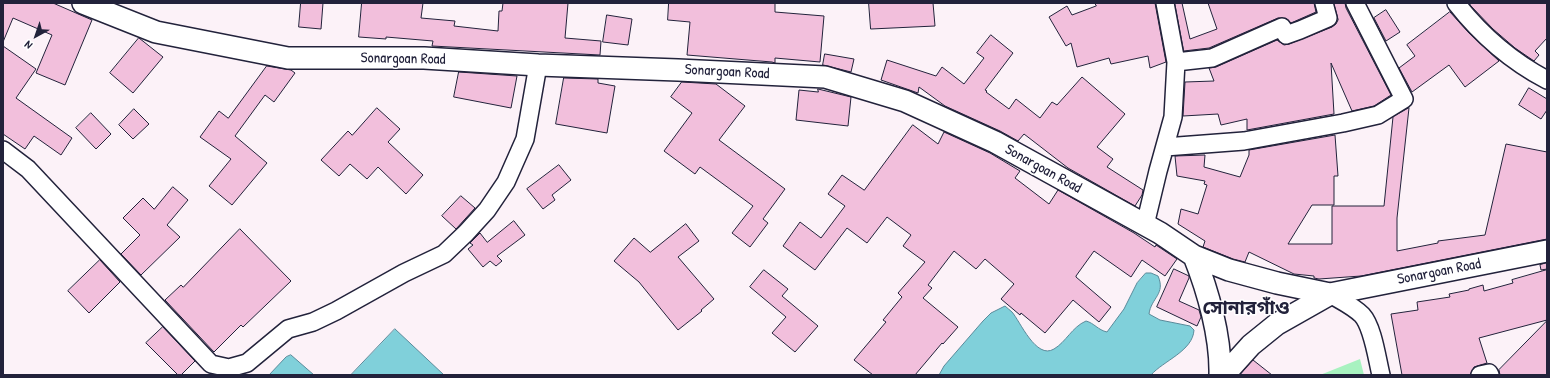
<!DOCTYPE html>
<meta charset="utf-8">
<style>
body{margin:0}
#map{position:relative;width:1550px;height:378px;overflow:hidden;background:#fcf2f8;font-family:"Patrick Hand",sans-serif}
canvas{display:block}
.frame{position:absolute;inset:0;border:4px solid #22223b;pointer-events:none}
.north{position:absolute;left:16px;top:16px;width:40px;height:40px;-webkit-text-stroke:3px #fff;paint-order:stroke;rotate:220deg;font-size:11px;font-weight:700;line-height:16px;text-align:center;color:#22223b}
.north::after{content:'';display:block;margin:auto;width:14px;height:18px;background:#22223b;clip-path:polygon(50% 0,100% 100%,50% 72%,0 100%)}
</style>
<div id="map">
<canvas width="1550" height="378"></canvas>
<div class="frame"></div>
<div class="north">N</div>
</div>
<script>
const context = document.querySelector('canvas').getContext('2d');
context.lineJoin = 'round';
function fill(path, color) {
  context.fillStyle = color;
  context.fill(path, 'evenodd');
}
function stroke(path, color, width, dash) {
  context.strokeStyle = color;
  context.lineWidth = width;
  context.lineCap = dash ? 'butt' : 'round';
  context.setLineDash(dash || []);
  context.stroke(path);
}
function drawText(font, color, halo, rows, align = 'center') {
  context.font = font + ' "Patrick Hand","Noto Sans Bengali",sans-serif';
  context.lineWidth = 3;
  context.setLineDash([]);
  context.textBaseline = 'middle';
  context.strokeStyle = halo;
  context.fillStyle = color;
  for (const [text, x, y, turn = 0] of rows) {
    context.save();
    context.translate(x, y);
    context.rotate((+turn || 0) * Math.PI / 180);
    context.textAlign = isNaN(turn) ? turn : align;
    if (halo) context.strokeText(text, 0, 0);
    context.fillText(text, 0, 0);
    context.restore();
  }
}
fill(new Path2D(`
 M1360,359l4,16h-44z`), '#a8f2c0');
const water = new Path2D(`
 M1146,273h5l7,3c8,18 -7,22 -9,38l11,6 30,6 4,4c-1,21 -31,31 -43,45h-212l5,-9 39,-45 8,-8 14,-7c2,2 5,4 7,6 8,9 24,48 42,37 12,-7 18,-22 32,-28 8,2 12,9 21,11l17,-23 13,-26z
 M395,329l49,46h-93z
 M291,355l23,20h-45l17,-18z`);
fill(water, '#80d0da');
stroke(water, '#5a8a9a', 1);
const building = new Path2D(`
 M3,3h50l39,17 -27,65 -29,-12 16,-38 -39,-17 -10,24z
 M301,3h22l-2,26 -22,-2z
 M362,3h61l-2,15 34,3 -1,5 44,5 1,-20h3l1,-8h65l-3,35 36,3 -1,14 -168,-9 1,-5 -47,-4v2l-27,-2z
 M669,3h106v9l49,4 -4,46 -45,-4v5l-3,-1 -85,-7 3,-33 -22,-2z
 M869,3h64l2,23 -64,3z
 M1095,3h60l11,59 -16,6 -2,-12 -37,8 -2,-6 -32,9 -6,-24 -5,3 -17,-29 18,-11 5,9 24,-9z
 M1175,3h7l8,36 27,-10 -9,-26h106l2,9 -25,11 -4,-4 -9,-1 -69,30 -25,3z
 M1334,3h11l1,5 45,87 -17,11 -22,5 -21,-48 3,51 -87,16v-11l-26,6 -3,-11 -35,2 2,-34 29,-1 -5,-13 7,-1 61,-27 7,5 5,-1 43,-17 4,-3 2,-4z
 M1472,3h75v35l-12,13 4,4 -5,6 -19,-13 -22,-19 -23,-24z
 M1386,10l14,22 -14,9 -12,-23z
 M1450,12l19,21 30,28 -34,26 -16,-22 -37,27 -13,-24 16,-12 -8,-11z
 M607,15l25,4 -4,26 -25,-3z
 M991,35l22,18 -28,37 2,1 -1,1 23,17 7,-10 24,19 12,-16 5,3 25,-28 43,37 -28,33 16,12 -6,8 36,23 -1,5 -7,11 -67,-38 -44,-34 -6,7 -18,-10 -55,-25 -26,-19 -1,6 -37,-13 6,-20 49,16 6,-9 22,17 20,-26 -7,-5z
 M139,38l24,19 -30,36 -23,-20z
 M3,46l33,23 -20,29 56,40 -11,17 -27,-19 -9,13 -22,-15z
 M825,54l29,5 -3,13 -28,-7z
 M267,66l24,4 4,3 -21,29 -9,-7 -30,41 32,27 -35,42 -23,-19 22,-27 -31,-22 19,-26 9,7z
 M459,72l58,4 -6,32 -57,-11z
 M564,78l34,1v4l17,3 -8,47 -51,-9z
 M682,82l34,2 29,22 -26,34 66,49 -22,30 5,4 -18,24 -18,-14 21,-27 -53,-39 -5,7 -31,-23 28,-38 -21,-16z
 M1529,88l18,11v11l-6,9 -22,-14z
 M818,89l33,8 -3,29 -52,-6 3,-30 19,2z
 M377,108l23,21 -12,13 35,33 -17,19 -28,-27 -11,12 -17,-15 -11,12 -18,-16 27,-29 4,4z
 M1409,108l-12,110v33l41,-8v-2l47,-6 21,-91 41,8v87l-186,37 -42,3 -5,-1v-2l-20,-2 -45,-22 -4,10 -12,-3 -30,-12 2,-6 -27,-17 3,-15 17,5 9,-29 -3,-1 1,-3 -28,-5 -2,-20 30,-1 -1,12 36,10 9,-22v-5l86,-15 3,41h-4v29h-22l-24,39h44v-38h52l9,-89z
 M134,109l15,15 -16,15 -14,-14z
 M91,113l20,21 -15,15 -20,-21z
 M913,125l25,19 6,-12 46,21 30,18 -5,7 34,26 9,-14 76,43 21,14 1,-2 21,14 -12,17 -23,-16 -11,17 -37,-26 -18,25v1l35,30 -12,15 -26,-22 -28,33 -24,-20 -1,2 -19,-16 13,-15 -29,-25 -9,10 -22,-18 -26,34 4,3 -9,10 35,29 -15,17 -1,-1 -27,32h-42l-19,-15 32,-38 -3,-2 19,-23 -4,-4 27,-31 -22,-16 8,-11 -24,-18 -20,26 -20,-15 -32,42 -32,-24 17,-24 21,16 24,-32 -17,-12 14,-19 22,15z
 M559,165l12,15 -19,15 3,5 -12,9 -16,-20z
 M173,187l15,13 -21,25 13,12 -39,38 -20,-21 19,-19 -17,-17 20,-20 11,11z
 M461,196l14,12 -19,21 -14,-13z
 M514,221l11,14 -28,21 5,5 -6,5 -6,-5 -7,6 -15,-18 5,-4 -3,-2 10,-10 7,9z
 M686,224l13,17 -21,16 36,42 -13,11 1,1 -24,19 -39,-48 -25,-21 20,-23 16,14z
 M240,229l51,52 -48,46 -2,-2 -27,27 -49,-52 16,-15 2,2z
 M100,260l20,22 -31,31 -21,-22z
 M1547,263v6l-6,1 -1,-5z
 M1174,269l15,7v2l-10,23 20,9 2,7 -4,9 -40,-19z
 M764,270l24,19 -6,7 36,30 -23,26 -23,-19 14,-16 -36,-30z
 M1547,270v50l-68,18 8,25 -13,4 -4,8h-68l-11,-61 27,-4 -1,-8 33,-5 -1,-3 20,-4v-1l14,-4 1,6 29,-8 -1,-3z
 M1547,321v54h-47l-1,-5z
 M163,327l32,34 -14,14h-3l-32,-32z
 M1253,360l19,15h-32z`);
fill(building, '#f2bfdc');
stroke(building, '#22223b', 1);
const minor = new Path2D(`
 M1456,3c25,32 55,58 91,77
 M1176,62l36,-4 70,-31 4,8 14,-5 28,-12 -4,-15
 M1165,147l79,-6 99,-18 35,-8 26,-16 -49,-96
 M3,150l25,19 183,195 18,4 18,-5 41,-34 25,-7 23,-11 68,-38 40,-19 22,-21 21,-23 19,-28 19,-43 13,-74
 M1145,225l13,-54 15,-54 3,-55 -11,-59
 M1330,294c10,6 23,12 32,21 11,12 15,44 19,60
 M1480,375l9,-2 1,2`);
const major = new Path2D(`
 M83,3l73,29 132,26h136l114,7 140,5 147,7 80,24 90,41 165,91 34,23 35,14 48,13 53,11
 M1194,256c14,35 27,81 26,119
 M1224,375l27,-30 26,-21 53,-30 217,-43`);
stroke(minor, '#22223b', 20);
stroke(major, '#22223b', 24);
stroke(minor, '#fff', 17);
stroke(major, '#fff', 21);
drawText('15px', '#22223b', '#fff', [
 ["Sonargoan Road",403,59,1],
 ["Sonargoan Road",727,72,3],
 ["Sonargoan Road",1043,169,29],
 ["Sonargoan Road",1439,272,-11]
]);
drawText('bold 19px', '#22223b', '#fff', [
 ["সোনারগাঁও",1246,309]
]);
</script>
